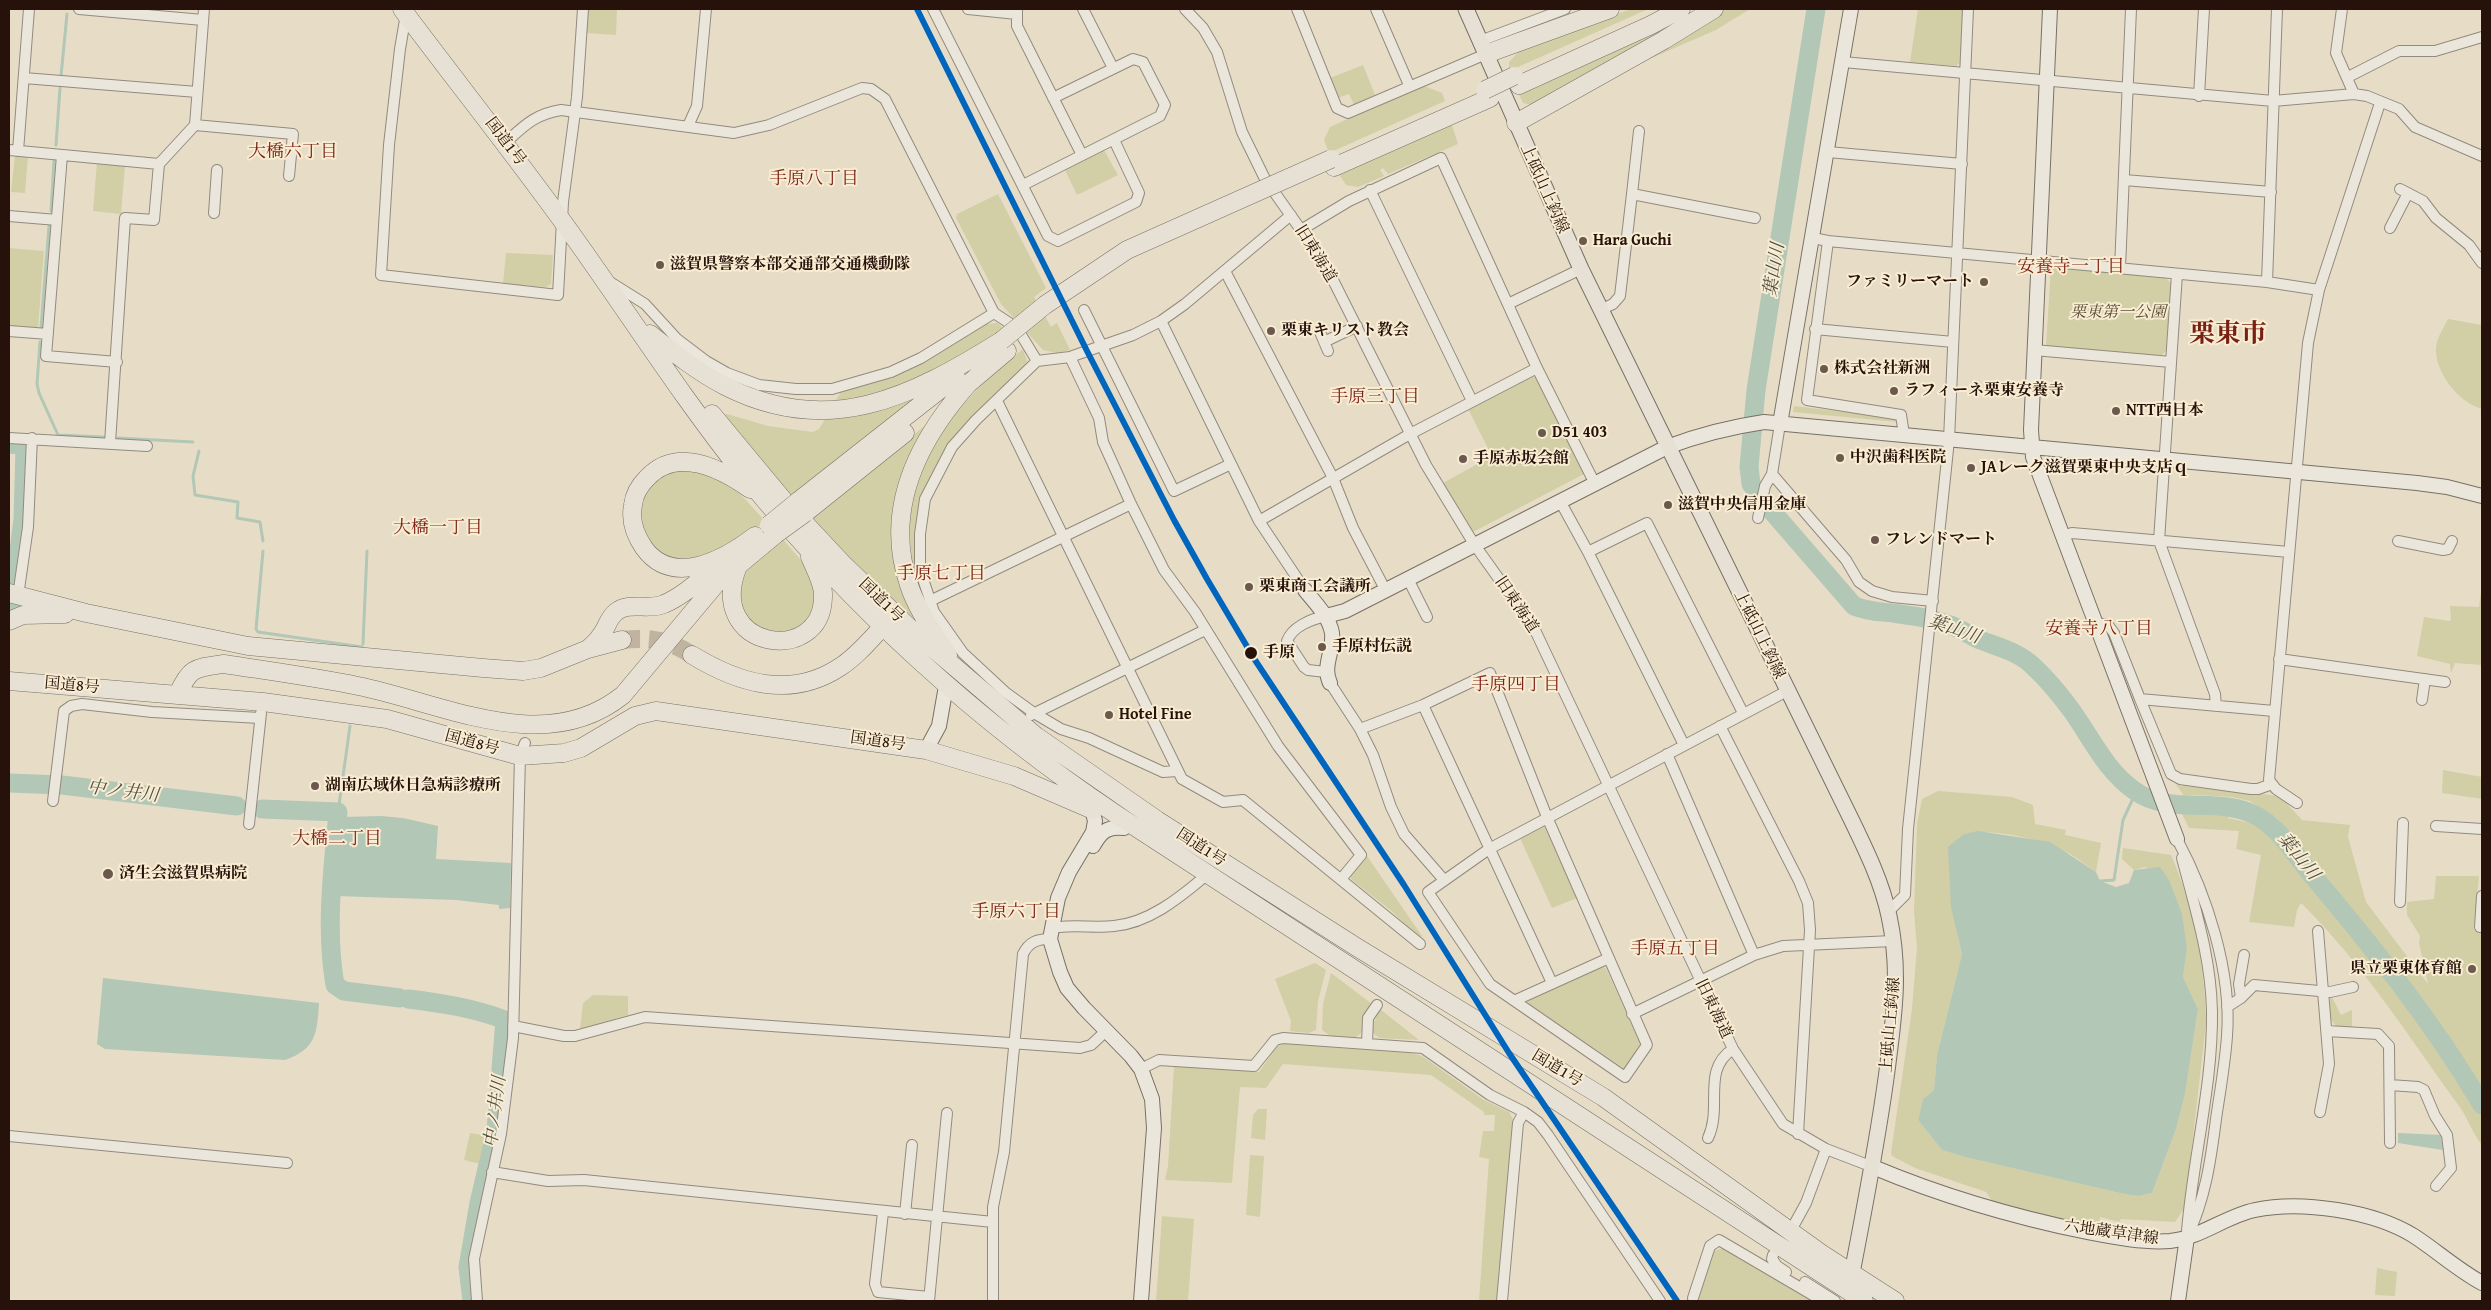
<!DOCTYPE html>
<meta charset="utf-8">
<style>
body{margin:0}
#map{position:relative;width:2491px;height:1310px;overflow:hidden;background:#e7ddc7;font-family:"Gentium Book Plus",serif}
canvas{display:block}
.frame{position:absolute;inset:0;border:10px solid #26120a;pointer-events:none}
</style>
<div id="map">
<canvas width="2491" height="1310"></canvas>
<div class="frame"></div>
</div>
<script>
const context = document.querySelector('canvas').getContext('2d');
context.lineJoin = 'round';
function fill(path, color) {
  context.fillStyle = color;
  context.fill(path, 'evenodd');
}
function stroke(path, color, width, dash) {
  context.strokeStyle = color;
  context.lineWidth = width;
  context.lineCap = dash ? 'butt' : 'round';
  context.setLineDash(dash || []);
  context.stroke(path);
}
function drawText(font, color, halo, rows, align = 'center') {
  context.font = font + ' "Gentium Book Plus","Noto Serif JP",serif';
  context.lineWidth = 4;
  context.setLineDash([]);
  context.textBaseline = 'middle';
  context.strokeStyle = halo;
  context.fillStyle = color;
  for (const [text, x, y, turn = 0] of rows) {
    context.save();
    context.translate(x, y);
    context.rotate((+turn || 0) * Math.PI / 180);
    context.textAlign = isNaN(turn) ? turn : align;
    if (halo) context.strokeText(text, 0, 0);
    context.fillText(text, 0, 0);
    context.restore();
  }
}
fill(new Path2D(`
 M588,9h29l-1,26 -31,-2z
 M1631,9l15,1 -137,61v-9l12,-13z
 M1724,9h26l-34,21 -69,30 -2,-3z
 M1918,9h46l-2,52 -6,5 -46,-4z
 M1681,14l3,7 -152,84 -9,-2 -5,-11z
 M1363,65l12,30 -21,10 -5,-11 -11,4 -8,-20z
 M1422,85l20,8 3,8 -116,52 -5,-13 6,-13z
 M1451,122l7,22 -70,30 -5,-6 -3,2 4,6 -26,11 -12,-2 -8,-12z
 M1104,150l14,25 -41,20 -12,-25z
 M15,155l13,1 -3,37 -14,-1z
 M97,162l28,3 -4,49 -28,-3z
 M998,194l48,94 -12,9 17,30 6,-4 13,27 -13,3 -14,-3 -42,-46 -45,-86 1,-4z
 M9,248l35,3 -6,77 -29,-2z
 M506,253l47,2 -2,29 -5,3 -43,-3z
 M2051,267l114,10 6,6 -5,68 -5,5 -115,-10z
 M2448,319l34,6v84c-22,-6 -45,-34 -46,-57 -1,-12 7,-23 12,-33z
 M997,323l9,7 -86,54 -87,20 8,-12 64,-20 81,-48z
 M1023,349l4,12 -2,5 -54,53 -47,74 -6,20 -2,19 3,51 -2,-1c-27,-104 29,-171 106,-233z
 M1533,376l3,2 48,96 -111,58 -30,-49 49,-27 -24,-47z
 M926,394l-134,105 -70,-83 5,-2 41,12 45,6 6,-3 8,-13c39,-3 63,-8 99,-22z
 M1794,406l104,12 -1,4 -104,-10z
 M926,425l-22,50 -4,16 22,139 -113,-113z
 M700,469l32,16 33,36c-15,12 -34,32 -53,36 -10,3 -26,5 -35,3 -44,-7 -47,-68 -11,-87 9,-5 25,-3 34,-4z
 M783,539c8,11 21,22 27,35 8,18 5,46 -15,55 -8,4 -19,4 -27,5l-27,-20c-1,-9 -2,-19 -2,-29 2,-20 30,-35 44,-46z
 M2482,585v80l-27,-2 -4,10 -1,-9 -33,-8 7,-39 25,4 2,-1 -1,-14 29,1z
 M2443,770l39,7v22l-40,-6z
 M2176,785l104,11 22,24 48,5 -2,12 18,65 62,82 -9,-41 1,-7 -13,-21v-13l27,-3 2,-23h43l-5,54 8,1v165l-12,-23 -39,-61 -80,-102 -36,-40 -15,-26 -22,-25 -28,-18 -18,-4 -36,-2 -10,1 -5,4 2,-6z
 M1938,791l74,6 21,8 2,19 31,6 -1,5 36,8 -5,29c-9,-6 -17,-13 -26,-18 -29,-15 -75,-26 -106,-20l-6,103 4,17 -25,101 -3,35 -11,9 -5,21 24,30 23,7 159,37 15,2 13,-3 24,-64 9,-35 13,-85 -15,-32 4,-28 -41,-82 -12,3 -12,-11 1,-11 48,7c23,53 34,111 35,168l-21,184 -10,15 -54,-3 -2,3 -19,-5 -1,7c-22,5 -81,-14 -105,-20l-8,-12 -71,-24 -23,-12 -1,-3 21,-144 5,-62 -3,-35 3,-88 5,-25z
 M2182,814h46v4l22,5 13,7 20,19 22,31 42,47 69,89 66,98v31c-10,-12 -14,-27 -23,-39 -51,-70 -96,-142 -158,-203l-4,7 -3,17 -45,-5 12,-67 -25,-6 3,-18 -50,-3z
 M1541,826l4,2 32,70 -25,10 -32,-70z
 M1367,856l55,80 -3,1 -30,-28 -37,-29 -2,-5z
 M1315,963l11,7 -8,31 -2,29 -7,3 -19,-2 1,-10 -16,-42z
 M1602,967l4,1 34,76 -15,25 -97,-66 1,-5z
 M1331,973l41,31 -8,12 -2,16 -7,6 -25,-2 -8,-6 1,-26z
 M593,995l35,1v19l-48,14 3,-26z
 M2332,997l9,18 11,-5v17h-15l-6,-7 -4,-17z
 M1380,1009l39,31 -40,-2 -7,-6 1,-8z
 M1285,1043l126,10 11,3 62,44 25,12 5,9 -17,180h-18l10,-142 -10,-2 4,-26h11l1,-16h-11v-3l-53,-37 -148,-11 -17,24 -26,-1 -8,96 -67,-3 3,-14 6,-100 85,6 18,-26z
 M1258,1109h9l-2,31 -14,-2 2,-23z
 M470,1133l20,3 1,4 -6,25 -21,-5z
 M1250,1155l14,1 -4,61 -14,-2z
 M1162,1216l32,3 -6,82h-32z
 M1726,1247l92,54h-122l18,-50z
 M2377,1268l20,4 -2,24 -20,-1z`), '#d2cea6');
fill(new Path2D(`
 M381,816l22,2 35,8 -2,33 75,4 -1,45 -11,1v-4l-43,-5 -120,-4 6,-79z
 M1978,831l72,11 46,30 4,9 16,6 13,-4 5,-13 26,-3 9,13 13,34 5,35 -4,28 15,32 -13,85 -9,35 -24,64 -13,3 -15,-2 -159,-37 -23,-7 -24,-30 5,-21 11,-9 3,-35 25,-101 -11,-47 -3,-60 16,-13z
 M103,978l216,25c-2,31 -3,46 -34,57l-180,-11 -8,-5z
 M2398,1133l43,2 2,15 -45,-7z`), '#b2c7b5');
stroke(new Path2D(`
 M61,76l6,-62
 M56,145l4,-57
 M51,211l3,-50
 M41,327l8,-101
 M40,342l-3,42 2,9 19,42 45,2
 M118,438l75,4
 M199,451l-6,25 2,19 43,7 -1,16 23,4 3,19
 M263,551l-7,78 2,3 104,15
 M363,644l4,-93
 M338,812l12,-86
 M2100,881l14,-1 9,-60 13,-28`), '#b2c7b5', 3);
stroke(new Path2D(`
 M1816,9l-60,381 -7,77 2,17 19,25 84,97c19,7 26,5 45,8 17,2 38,6 54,12 9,4 18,10 27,14 18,7 39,12 53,26 14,13 28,30 39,45 20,28 34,60 63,80 35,25 83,5 120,24 23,12 36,34 52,54 65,77 124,150 175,236
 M9,444l12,1 4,3 -2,71 -8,63
 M9,609l1,-5
 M9,783l53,2 175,21
 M262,809l76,3c-5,57 -13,116 -3,173l9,6 56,7
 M408,999c33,4 66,9 97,21l-9,111 -17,72 -11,64 4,34`), '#b2c7b5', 19);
stroke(new Path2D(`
 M622,640c28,-3 47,0 70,15`), '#c0b4a1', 18, [18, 9]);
const street = new Path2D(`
 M79,9l124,11
 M933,9l115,227 10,5 78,-39 3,-9 -25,-53
 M968,9l49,5
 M1017,9v17l65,129
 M1083,9l30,59
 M1185,9l18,19 14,24 25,80 23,47 36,51 32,50 93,185 48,79 60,84 199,421 50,75 43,25 47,18
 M1297,9l40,99 11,5 138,-59
 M1376,9l33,76
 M2342,9l-6,44 18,41
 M406,14l-6,35 -11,96 -8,130 177,20 5,-93 14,-105 6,-88
 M1480,41l85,-32
 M1843,62l430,39 81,-7 13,2 32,13 16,18 67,29
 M2348,77l51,-26h36l47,-14
 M24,78l173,14
 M2199,96l5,-87
 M195,125l98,9 -4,42
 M688,126l9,-20 9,-97
 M506,142c18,-16 29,-28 55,-32l173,23 35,-8 93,-37 9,1 14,10 109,214 23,15 20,33
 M9,150l150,14
 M18,151l11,-142
 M1828,152l134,12
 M62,155l-16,201 71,6
 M2124,180l147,12
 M1023,185l137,-69 5,-11 -22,-43 -10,-3 -80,39
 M2400,189l23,12 13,17 33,27 13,18
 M1370,190l102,211
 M1632,194l7,-63
 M214,213l3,-43
 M9,216l48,4
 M2390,228l18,-35
 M1301,230l48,-29 92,-43 96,210 58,116
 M1813,238l15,3 439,41 52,8
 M1828,241l-21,159 94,15 3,20
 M2120,268l11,-259
 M1225,271l108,207 20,50 33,63
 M2177,274l-18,267 56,153 1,12
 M610,282l35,22 32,35 29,22 21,12 32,12 37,4h36l59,-17 30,-14 73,-45
 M2267,282l10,-273
 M1508,304l73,-35
 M1084,310l90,181 57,-27
 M1600,310l13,-6 7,-8 12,-102 123,24
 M1161,321l98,200 46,69
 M1815,329l138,13
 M9,331l39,3
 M1320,332l8,19
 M1324,342l33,-16
 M2034,350l137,12
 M1070,357l29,61 4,24 28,62 33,66 31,42 83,134 83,109 -19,23
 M997,401l185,378 41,23 20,-2 177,144
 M9,438l138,8
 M110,443l15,-225 29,2 5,-56 36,-39 9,-116
 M1772,474l74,86 13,22 13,9 20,6 41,4
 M1560,501l28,51 96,193
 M1758,518l7,-32 7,-12 8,-50
 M1259,521l151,-87 127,-66
 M2063,536l9,-3 217,19
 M2398,541l45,9 5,-1 4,-8
 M1588,552l59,-29 96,190
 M1408,579l19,38
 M18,596l10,-69 4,-89
 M930,601l201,-97
 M1326,616c-15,3 -34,11 -39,25l17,26 4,3 18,2
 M2096,623l12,2 6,8 26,66 134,12
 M2279,659l166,23
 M1330,683l30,46
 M2140,699l31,75 9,5 71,10h7l14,-5
 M2422,700l3,-21
 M1423,705l129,278
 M1031,715l174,-85
 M1720,726l79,155 9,22 2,27 -12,204
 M1667,754l87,201
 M1177,771l-14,1 -74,-34 -28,-9 -27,-16 -29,-21 -42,-39 -29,-41 -14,-42v-36l5,-35 27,-52 24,-27 61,-59 33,-4 17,-6 46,-16 28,-14 24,-17 106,-89
 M53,801l11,-90 7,-5 11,-2 70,8 108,6
 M2297,803l-21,-14 -7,-9 39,-437 11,-53 61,-187
 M249,824l12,-111
 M2436,826l46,3
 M2177,839c30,56 55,133 50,197 -2,28 -7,56 -11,83 -5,40 -11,82 -29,118
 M2182,858c13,50 29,100 30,153 1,74 -19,146 -25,220
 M1444,880l-40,-46 -13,-27 -18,-52 -13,-26 63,-24 67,-32 57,144 100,228 -22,32 -135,-93 -62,-92 61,-43 298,-158
 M2400,902l3,-79
 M1888,912l17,-17 3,-66 41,-389 19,-431
 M1059,927c19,-2 37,1 55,-1 34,-3 64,-27 89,-48
 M2480,927l2,-31
 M2318,931l11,133 -9,48
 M2241,998l-2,-14 5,-29
 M1516,1000l93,-42
 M2227,1007l14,-9 13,-13 76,7 23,-5
 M1632,1014l122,-59 29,-9 110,-5
 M513,1026l51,10h11l70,-19 435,31 11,-3 15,-14
 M2327,1031l51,3 11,12 1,97
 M1367,1044l1,-26 9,-13
 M1141,1069l18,-9 95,6 21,-26 8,-2 140,10 67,47 34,17 -6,11 -16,178
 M2390,1085l28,2 6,3 11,26 12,19 4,33 -15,18
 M1524,1112l14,10 10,13 112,166
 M9,1136l278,27
 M1708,1138c15,-32 -7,-68 25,-89
 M492,1172l56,9 36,-1 409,42
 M883,1212l-8,72 3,8 51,5
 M905,1214l7,-69
 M1795,1223l11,-20 20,-54
 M1773,1255l-1,4 5,7 9,6
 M1805,1282l30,19
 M1693,1298l17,-52 9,-6 104,61
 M477,1301l-3,-42 27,-125 12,-96 7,-282 5,-13
 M929,1301l18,-188
 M993,1301v-94l11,-55 19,-198c6,-12 14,-15 27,-15`);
const secondary = new Path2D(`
 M2050,9l-19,421 2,27 144,382
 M1780,424l71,-415
 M1305,590c10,13 24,26 27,43 2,18 -10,33 -2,50
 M1326,616l19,-5 322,-164c32,-12 63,-20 97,-25l653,61 30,4 35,9
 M926,750l13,-24 7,-40
 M1092,809l3,12 -2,11 -24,40 -11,26 -8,41 10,33 7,16 17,20 47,48 10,13 11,30 2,29 -13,173
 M1093,846c8,-14 14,-20 31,-18
 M1873,1167c69,29 141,50 214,65 26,5 56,11 83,9 30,-3 56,-25 85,-31 46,-10 119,1 159,26 23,15 44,34 68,47
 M2178,1301l9,-64`);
const primary = new Path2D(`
 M1466,9l115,260 271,552c15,31 30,62 37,95 12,55 5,101 -2,155 -9,68 -22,135 -35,202v11`);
const highway = new Path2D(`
 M402,9c53,71 109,141 161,213 61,84 116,172 181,253 107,131 232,246 373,340l747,486
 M1486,54l124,-45
 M1519,85l132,-60 30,-16
 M1516,123l148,-83 50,-31
 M1334,167l156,-69
 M650,334c24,19 48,38 75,52 104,53 186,11 276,-45
 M961,390l46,-39
 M712,414l73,88 57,61 74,71 120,102 121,84 201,128 245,149 219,157 73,47
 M750,489c-30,-21 -73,-43 -103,-11 -7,7 -13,17 -14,27 -3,15 2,30 11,43 29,40 81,11 111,-12
 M797,502l159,-125
 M805,513l100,-80
 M738,566c-34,84 84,101 85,31 1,-13 -8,-28 -13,-40
 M9,593l77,20 162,33 235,22 40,3 18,-3 47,-19 34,-9
 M9,621l14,-6 42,-1
 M588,649c5,-4 10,-9 13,-14 6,-7 7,-17 15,-23 13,-11 33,-1 48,-8 21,-9 39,-27 57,-41
 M692,655c46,28 98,45 148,12 19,-12 34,-32 50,-48
 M948,655c-14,-23 -31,-45 -39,-70 -26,-76 10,-146 60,-202
 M9,681l254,21 124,17 133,37 44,-3 17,-5 54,-32 21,-5 270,39 88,26 79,34
 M178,694c12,-27 17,-26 46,-30 45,7 90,13 134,22 85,17 187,72 265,9l93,-111 60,-50`);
stroke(street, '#938a7e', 12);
stroke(secondary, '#787064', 16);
stroke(primary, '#787064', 17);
stroke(highway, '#787064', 19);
stroke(street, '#ebe6db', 10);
stroke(secondary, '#ebe6db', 14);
stroke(primary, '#e7e1d5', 15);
stroke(highway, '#e7e1d5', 18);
const highwayBridge = new Path2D(`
 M1485,90l29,-14
 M1001,341l44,-36 82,-55 204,-91
 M769,525l28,-23
 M776,534l29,-21`);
stroke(highwayBridge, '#787064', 19, []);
stroke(highwayBridge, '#e7e1d5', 18);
stroke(new Path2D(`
 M917,9l170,342 87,169 33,59 48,81 149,225 105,168 168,248`), '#0065bd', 6);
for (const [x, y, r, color] of [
 [1583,241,5,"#6a594c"],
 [660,265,5,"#6a594c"],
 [1984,282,5,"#6a594c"],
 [1271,331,5,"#6a594c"],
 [1824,369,5,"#6a594c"],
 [1894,391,5,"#6a594c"],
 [2116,411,5,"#6a594c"],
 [1542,433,5,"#6a594c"],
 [1840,458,5,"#6a594c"],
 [1463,459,5,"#6a594c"],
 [1971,468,5,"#6a594c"],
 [1668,505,5,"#6a594c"],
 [1875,540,5,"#6a594c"],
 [1249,587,5,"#6a594c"],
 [1322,647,5,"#6a594c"],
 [1251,653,7,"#26120a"],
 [1109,715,5,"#6a594c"],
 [315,786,5,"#6a594c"],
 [108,874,6,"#6a594c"],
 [2472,969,5,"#6a594c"]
]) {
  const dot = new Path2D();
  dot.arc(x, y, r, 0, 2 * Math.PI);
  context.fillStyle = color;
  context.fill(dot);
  stroke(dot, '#f8ecd2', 2);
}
drawText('16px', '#26120a', '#f8ecd2', [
 ["国道1号",505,142,53],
 ["上砥山上鈎線",1544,189,66],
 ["旧東海道",1315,254,58],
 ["国道1号",881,601,44],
 ["旧東海道",1516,605,56],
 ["上砥山上鈎線",1759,635,64],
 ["国道8号",72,686,5],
 ["国道8号",878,742,8],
 ["国道8号",472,743,15],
 ["国道1号",1201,848,33],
 ["旧東海道",1713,1009,64],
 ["上砥山上鈎線",1891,1025,-85],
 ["国道1号",1557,1069,31],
 ["六地蔵草津線",2111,1233,8]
]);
drawText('bold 16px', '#26120a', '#f8ecd2', [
 ["Hara Guchi",1593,241],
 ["滋賀県警察本部交通部交通機動隊",670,265],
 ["ファミリーマート",1974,282,"right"],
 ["栗東キリスト教会",1281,331],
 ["株式会社新洲",1834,369],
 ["ラフィーネ栗東安養寺",1904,391],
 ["NTT西日本",2126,411],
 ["D51 403",1552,433],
 ["中沢歯科医院",1850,458],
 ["手原赤坂会館",1473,459],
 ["JAレーク滋賀栗東中央支店ｑ",1981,468],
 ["滋賀中央信用金庫",1678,505],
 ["フレンドマート",1885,540],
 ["栗東商工会議所",1259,587],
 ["手原村伝説",1332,647],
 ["Hotel Fine",1119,715],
 ["湖南広域休日急病診療所",325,786],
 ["済生会滋賀県病院",119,874],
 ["県立栗東体育館",2462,969,"right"]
], 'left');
drawText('italic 16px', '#5c4f37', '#f8ecd2', [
 ["栗東第一公園",2118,313]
]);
drawText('bold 16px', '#26120a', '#f8ecd2', [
 ["手原",1263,653]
], 'left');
drawText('18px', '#7a1f14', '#f8ecd2', [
 ["大橋六丁目",293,152],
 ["手原八丁目",814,179],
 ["安養寺一丁目",2071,267],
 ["手原三丁目",1375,397],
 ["大橋一丁目",438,528],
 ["手原七丁目",941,574],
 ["安養寺八丁目",2099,629],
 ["手原四丁目",1516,685],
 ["大橋二丁目",337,839],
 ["手原六丁目",1016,912],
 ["手原五丁目",1675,949]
]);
drawText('italic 18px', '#4f4e43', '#f8ecd2', [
 ["葉山川",1775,270,-81],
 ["葉山川",1954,630,19],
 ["中ノ井川",123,792,7],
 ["葉山川",2298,857,51],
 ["中ノ井川",496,1112,-83]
]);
drawText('bold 26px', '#7a1f14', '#f8ecd2', [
 ["栗東市",2228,335]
]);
</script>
